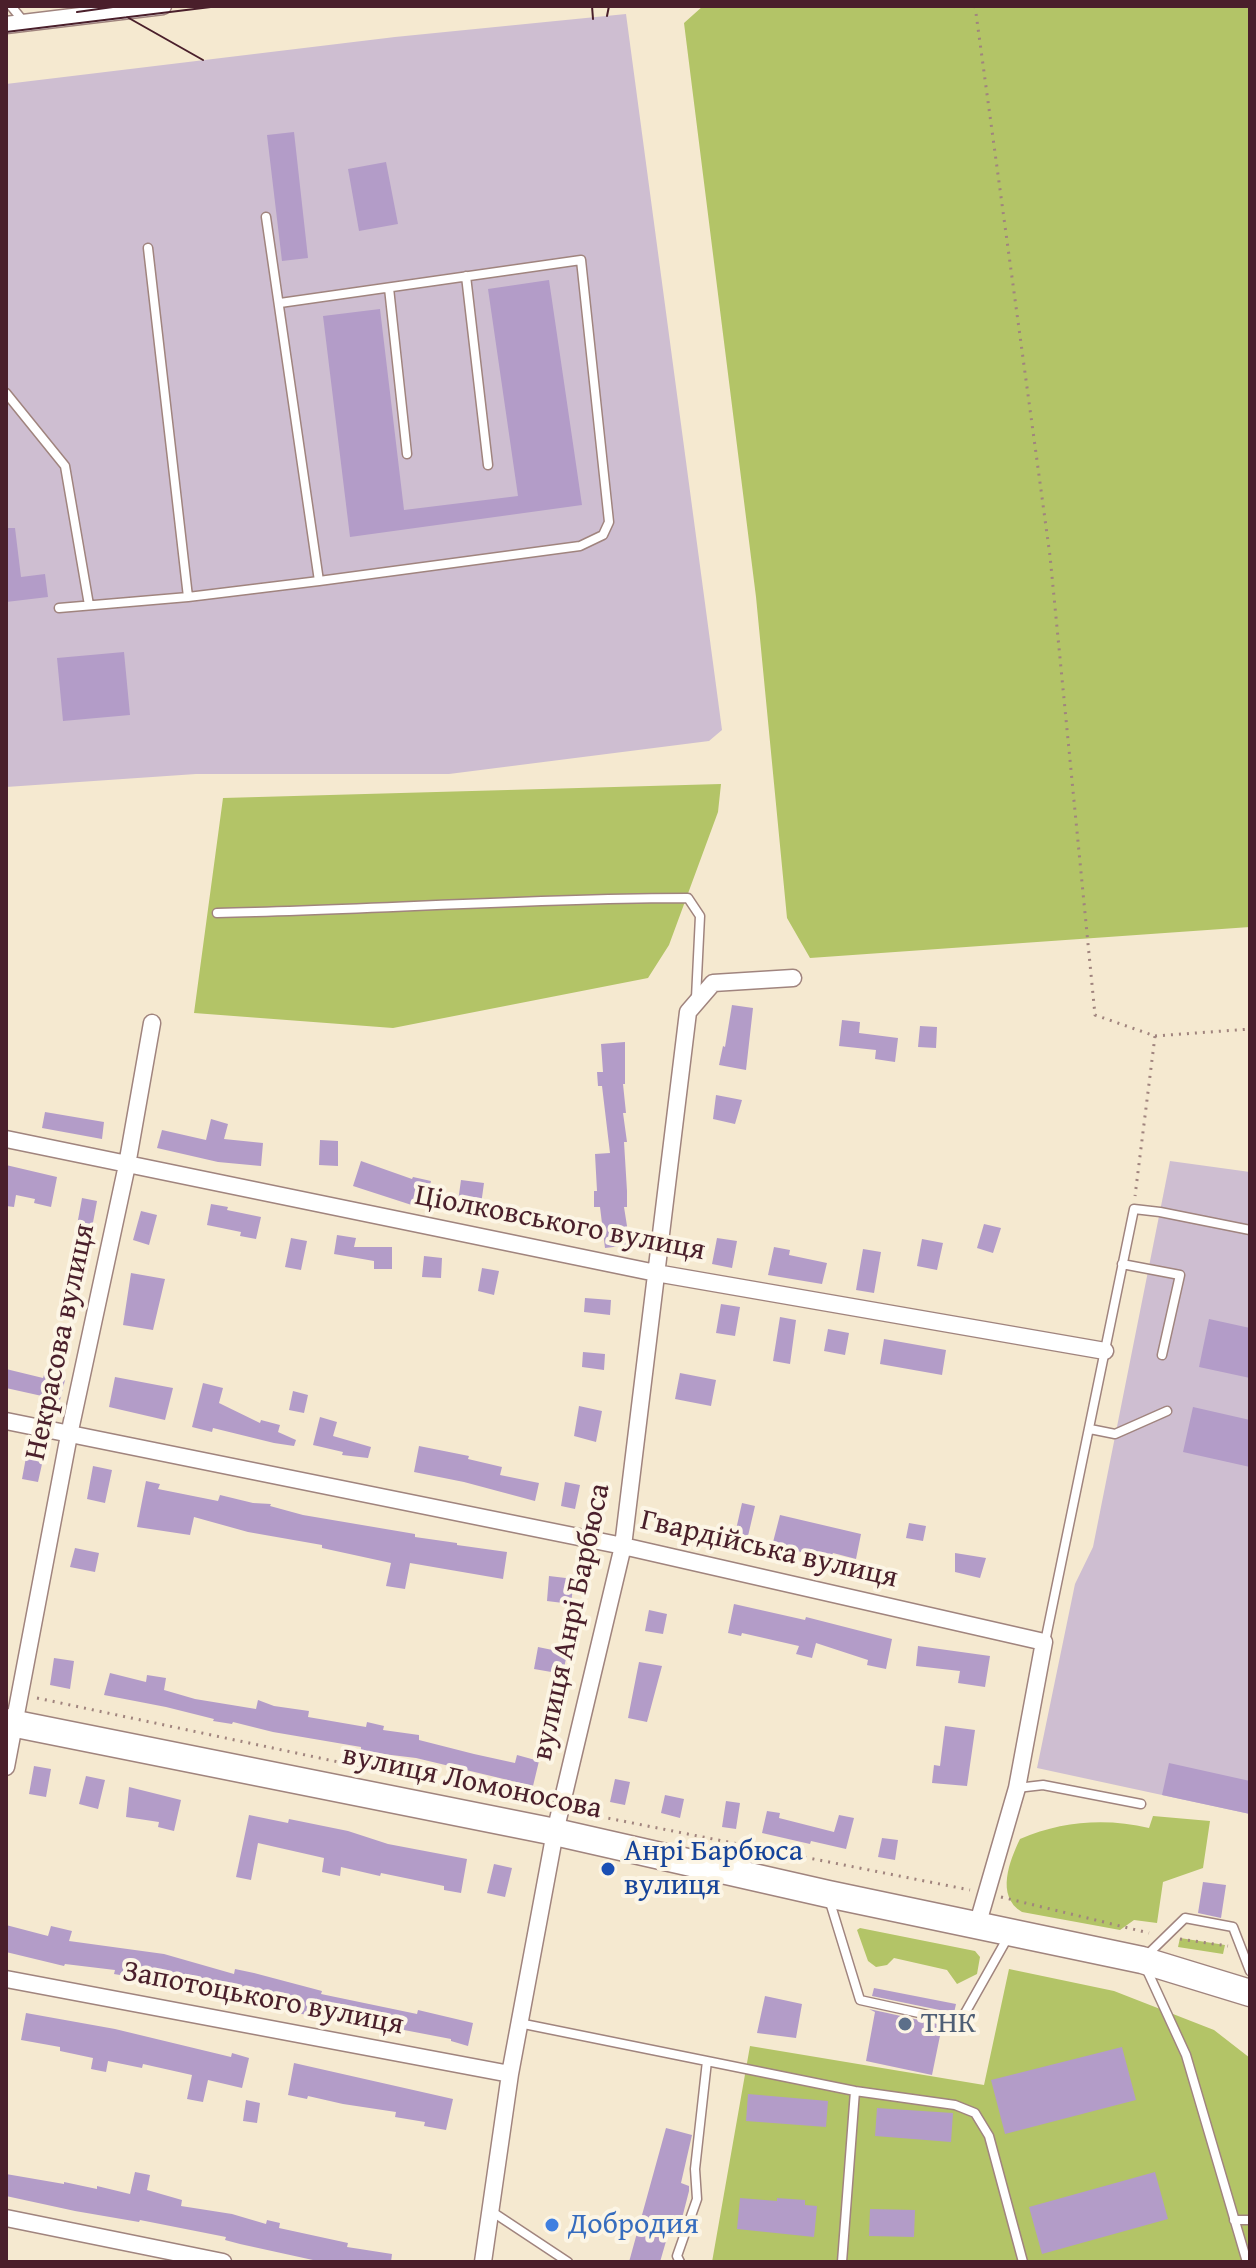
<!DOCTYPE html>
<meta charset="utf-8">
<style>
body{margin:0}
#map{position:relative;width:1256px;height:2268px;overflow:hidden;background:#f5e9d0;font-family:"Gentium Book Plus",serif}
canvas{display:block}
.frame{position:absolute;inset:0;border:8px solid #4a1f2b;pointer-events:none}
</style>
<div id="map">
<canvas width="1256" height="2268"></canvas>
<div class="frame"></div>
</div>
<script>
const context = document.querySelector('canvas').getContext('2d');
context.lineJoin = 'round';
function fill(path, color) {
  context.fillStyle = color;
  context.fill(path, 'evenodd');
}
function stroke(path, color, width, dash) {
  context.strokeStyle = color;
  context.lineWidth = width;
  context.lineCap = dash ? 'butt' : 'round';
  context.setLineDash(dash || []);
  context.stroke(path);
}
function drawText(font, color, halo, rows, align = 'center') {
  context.font = font + ' "Gentium Book Plus",serif';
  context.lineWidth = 8;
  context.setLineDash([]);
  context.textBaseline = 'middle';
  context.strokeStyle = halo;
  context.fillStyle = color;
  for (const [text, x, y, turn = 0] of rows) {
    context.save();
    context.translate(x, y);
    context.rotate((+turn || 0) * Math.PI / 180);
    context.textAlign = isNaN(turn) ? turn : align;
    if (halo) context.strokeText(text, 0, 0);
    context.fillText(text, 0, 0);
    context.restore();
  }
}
fill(new Path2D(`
 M626,14l96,716 -13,11 -260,33h-253l-190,13v-703l389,-47z
 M1170,1161l80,11v642l-213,-46 38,-184 18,-37z`), '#cebed1');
fill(new Path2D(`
 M703,6h547v921l-440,31 -23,-40 -31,-321 -72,-574z
 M721,784l-3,28 -49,133 -21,33 -255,50 -199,-15 29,-215z
 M1153,1816l57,5 -7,47 -40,14 -6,41 -23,-3 -14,10 -98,-18c-27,-16 -12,-52 -2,-73 42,-18 86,-21 129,-11z
 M860,1928l115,23 5,6 -3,17 -20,10 -10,-14 -53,-12 -7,7 -11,2 -8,-6 -11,-31z
 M1180,1938l45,7 -2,9 -45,-7z
 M1009,1969l105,22 100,39 36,28v204h-538l38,-216 234,39z`), '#b3c467');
fill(new Path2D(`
 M294,132l14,126 -26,3 -15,-126z
 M386,162l12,62 -39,7 -11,-62z
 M549,280l33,225 -232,32 -27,-221 57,-7 24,201 114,-14 -30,-207z
 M6,528h9l6,49 24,-3 3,23 -42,5z
 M124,652l6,63 -67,6 -6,-63z
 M732,1005l21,3 -7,62 -27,-5 4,-19 2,1z
 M842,1020l18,2 -1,11 39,5 -3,24 -20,-3 1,-9 -37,-4z
 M920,1026l17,1 -1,21 -18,-1z
 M625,1042v42h-2l3,29h-3l4,29h-3l3,49v16h-3l6,38 -25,3 -5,-41h-6v-16h3l-2,-37 15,-1 -8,-67h-4l-1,-14h6l-2,-28z
 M716,1095l26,5 -7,24 -22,-5z
 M45,1112l59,10 -2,17 -60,-11z
 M211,1119l17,5 -4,15 39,4 -2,23 -43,-4 -61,-14 5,-18 44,10z
 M320,1140l18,1v25l-19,-1z
 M361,1161l51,18 1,-2 18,4 -7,28 -71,-23z
 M6,1165l51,12 -6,30 -17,-4 1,-4 -19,-4 -2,12 -8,-1z
 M461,1180l23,3 -4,29 -23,-3z
 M82,1198l15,3 -6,32 -15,-2z
 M211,1204l17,3 -1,3 34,7 -5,22 -16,-3 1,-4 -34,-7z
 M141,1211l16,4 -8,30 -16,-5z
 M984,1224l17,4 -8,25 -16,-5z
 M337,1235l19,3 -2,9h38v22h-18v-8l-40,-7z
 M291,1238l16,3 -6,29 -16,-3z
 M717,1238l20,3 -5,27 -20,-4z
 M922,1239l21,4 -6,27 -20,-4z
 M774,1247l16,3 -1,5 38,8 -5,21 -54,-9z
 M863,1249l18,3 -7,41 -18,-3z
 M424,1256l18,2 -1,20 -19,-1z
 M482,1268l17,3 -5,24 -16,-4z
 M131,1273l34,6 -12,51 -30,-5z
 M585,1298l26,2 -1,15 -26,-3z
 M721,1304l19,3 -5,29 -19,-3z
 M780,1317l16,3 -6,44 -17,-3z
 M1209,1319l41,9v50l-51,-11z
 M828,1329l21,4 -4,22 -21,-4z
 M884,1339l62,11 -4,25 -62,-11z
 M583,1352l22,2 -1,16 -22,-3z
 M6,1369l37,9 1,-3 21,5 -5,20 -54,-12z
 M680,1373l36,7 -5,26 -36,-7z
 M115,1377l58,11 -8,32 -56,-13z
 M203,1383l20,5 -4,15 41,20 1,-3 19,5 -2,7 18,8 -2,6 -20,-3 -61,-15 -1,4 -20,-5z
 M293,1391l15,4 -4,18 -15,-3z
 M579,1406l23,5 -6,31 -22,-6z
 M1193,1407l57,13v47l-67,-15z
 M320,1417l17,5 -4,14 38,11 -3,11 -26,-3 1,-3 -30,-7z
 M419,1446l50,10 -1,3 34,8 -2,8 39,8 -4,18 -71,-19 -50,-10z
 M27,1452l17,3 -6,27 -16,-3z
 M93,1466l19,4 -7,33 -18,-4z
 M146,1481l14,3 -2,5 60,12 2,-6 33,8 18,1 -1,2 33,9 112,19v3l42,6v2l50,7 -4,27 -93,-16 -5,26 -19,-3 5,-23 -69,-15v-3l-74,-13 -54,-15 -4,18 -53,-8z
 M565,1482l15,3 -5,24 -14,-3z
 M742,1503l13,3 -7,30 -13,-2z
 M780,1515l81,19 -5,25 -23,-6 -2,5 -59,-12z
 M909,1523l17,3 -3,15 -17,-3z
 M75,1548l24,5 -4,19 -25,-5z
 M955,1553l31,5 -6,20 -25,-6z
 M549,1576l25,3 -3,25 -24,-3z
 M734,1604l71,16 1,-3 86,22 -6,30 -19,-4 1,-5 -52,-17 -4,15 -16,-4 3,-8 -57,-13 -1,3 -13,-3z
 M649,1610l18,4 -4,20 -18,-3z
 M918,1646l72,10 -5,31 -27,-4 2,-12 -44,-5z
 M538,1647l29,6 -4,21 -29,-5z
 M54,1658l20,3 -4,28 -20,-4z
 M639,1662l23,4 -15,56 -19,-4z
 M110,1673l36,9 1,-7 19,3 -2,12 31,9 61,10 2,-9 16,6 35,5 -1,6 58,10 1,-5 17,4 -1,4 36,5v5l55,14 41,9 2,-8 22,6 -6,25 -117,-28 -41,-5 -14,-3v-3l-88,-15 -40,-10 -1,2 -19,-3 1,-2 -48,-12 -62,-12z
 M945,1726l30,4 -8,56 -35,-3 2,-18 6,1z
 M1169,1763l81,18v33l-88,-19z
 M34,1766l17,3 -5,28 -17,-3z
 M86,1776l19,4 -7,29 -19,-5z
 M615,1779l15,3 -5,23 -15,-3z
 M129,1787l52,13 -7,31 -16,-4 1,-5 -33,-5z
 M665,1795l19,4 -4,19 -19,-5z
 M726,1801l14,2 -4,26 -14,-2z
 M767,1811l13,2 -1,5 55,14 5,-17 15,3 -8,31 -35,-8 -1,3 -48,-11z
 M249,1815l39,8 1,-4 59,12 40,13 79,15 -6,34 -17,-3v-4l-63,-13 -1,3 -39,-9 -1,9 -18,-4 2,-14 -66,-15 -7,37 -15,-3z
 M882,1838l16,2 -3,20 -17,-3z
 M494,1864l18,4 -7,29 -18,-4z
 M1203,1882l23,3 -5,33 -23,-5z
 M6,1925l42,11 3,-10 21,5 -3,10 95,13 70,20 1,-5 19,4 68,18 -1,3 96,20 1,-4 55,13 -5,23 -17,-5v-2l-94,-18v3l-55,-10 -54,-15v3l-74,-18 -60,-10 1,-4 -50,-6 -1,2 -58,-14z
 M874,1988l82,16 -2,9 -82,-17z
 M765,1996l37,8 -6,34 -39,-5z
 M869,2009l82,18 -9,-1 -10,49 -66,-14 9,-49z
 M26,2013l89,16 116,28 1,-4 17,5 -7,30 -34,-8 -5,22 -16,-3 5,-24 -49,-11 -1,4 -34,-7 -2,11 -15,-3 2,-11 -33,-7v-4l-39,-7z
 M1122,2047l14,53 -131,34 -14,-54z
 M294,2063l159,36 -7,31 -22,-4 1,-4 -30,-5 1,-5 -53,-8 -35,-8 -1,3 -19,-4z
 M748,2094l80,7 -2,26 -80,-6z
 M246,2100l14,3 -3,20 -14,-2z
 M877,2108l76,5 -2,29 -76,-6z
 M666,2128l26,7 -11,48 8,3v5l-9,35 -9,-2 -11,38h-31z
 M135,2172l15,3 -3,15 35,10 -1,6 51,8 34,10 1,-4 13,3 -1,5 69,15 -1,4 45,7 -1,8h-69l-82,-18 -15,-4 1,-3 -86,-17 -1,2 -64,-11 -69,-15v-22l58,10v-2l33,7v-3l33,8z
 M1155,2172l13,47 -126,35 -13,-47z
 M740,2198l37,3v-3l28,2v5l12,1 -3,31 -77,-8z
 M870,2209l45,1 -1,27 -45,-1z`), '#b39cc8');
const lane = new Path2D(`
 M11,6l13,16
 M148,248l40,349
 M466,276l22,189
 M389,288l18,166
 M280,303l301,-43 28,262 -6,13 -23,11 -261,35
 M6,393l59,73 24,139
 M59,608l129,-11 131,-16 -53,-364
 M217,913c158,-3 314,-15 471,-15l12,18 -4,82
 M1122,1264l58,11 -18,80
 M1090,1429l25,5 52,-23
 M1045,1642l89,-433 26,3 90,18
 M1017,1788l26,-3 98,19
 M829,1899l31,101 100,22 48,-85
 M1145,1957l40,-39 48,9 17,44
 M1146,1968l40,87 61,207
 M519,2023l336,68 100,14 20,8 14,23 34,126
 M491,2211l77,51
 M1234,2220h16
 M680,2262l-3,-6 20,-57 -2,-30 12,-108
 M842,2262l13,-171`);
const street = new Path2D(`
 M6,25l157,-19
 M6,1139l650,134 449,78
 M6,1421l617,125 421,96 -27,146 -40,138
 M6,1767l63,-332 58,-270 25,-142
 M6,1979l504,95
 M6,2218l217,44
 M483,2262l27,-188 45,-242 68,-286 65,-534 25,-29 80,-5`);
const primary = new Path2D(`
 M6,1722l549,110 273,62 314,66 108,33`);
stroke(lane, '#a0847e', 11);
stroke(street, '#a0847e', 19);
stroke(primary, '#a0847e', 29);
stroke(new Path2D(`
 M975,6l75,550 45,459 60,21 -20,160
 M1155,1036l95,-7
 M37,1698l509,108
 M577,1812l393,78
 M1001,1897l148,36
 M1180,1939l48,7`), '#a0847e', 3, [2, 6]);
stroke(lane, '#fff', 8);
stroke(street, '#fff', 16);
stroke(primary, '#fff', 26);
stroke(new Path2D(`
 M592,6l1,13
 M77,12l43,-6
 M607,16l2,-10
 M127,17l76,43
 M6,32l213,-26`), '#4a1f2b', 2);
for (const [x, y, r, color] of [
 [608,1869,8,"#1a4fb4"],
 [905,2024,8,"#5c6f8a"],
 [552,2225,8,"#3f7fe0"]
]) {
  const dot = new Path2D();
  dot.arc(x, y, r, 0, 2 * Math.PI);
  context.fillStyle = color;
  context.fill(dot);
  stroke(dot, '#fcf5e5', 3);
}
drawText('30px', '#4a1f2b', '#fcf5e5', [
 ["Ціолковського вулиця",560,1224,11],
 ["Некрасова вулиця",61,1342,-78],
 ["Гвардійська вулиця",769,1550,13],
 ["вулиця Анрі Барбюса",572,1622,-78],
 ["вулиця Ломоносова",472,1783,12],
 ["Запотоцького вулиця",263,1999,11]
]);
drawText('30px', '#164399', '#fcf5e5', [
 ["Анрі Барбюса",624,1852],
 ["вулиця",624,1886]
], 'left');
drawText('30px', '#4e5e75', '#fcf5e5', [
 ["ТНК",921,2024]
], 'left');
drawText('30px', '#366cbe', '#fcf5e5', [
 ["Добродия",568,2225]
], 'left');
</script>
